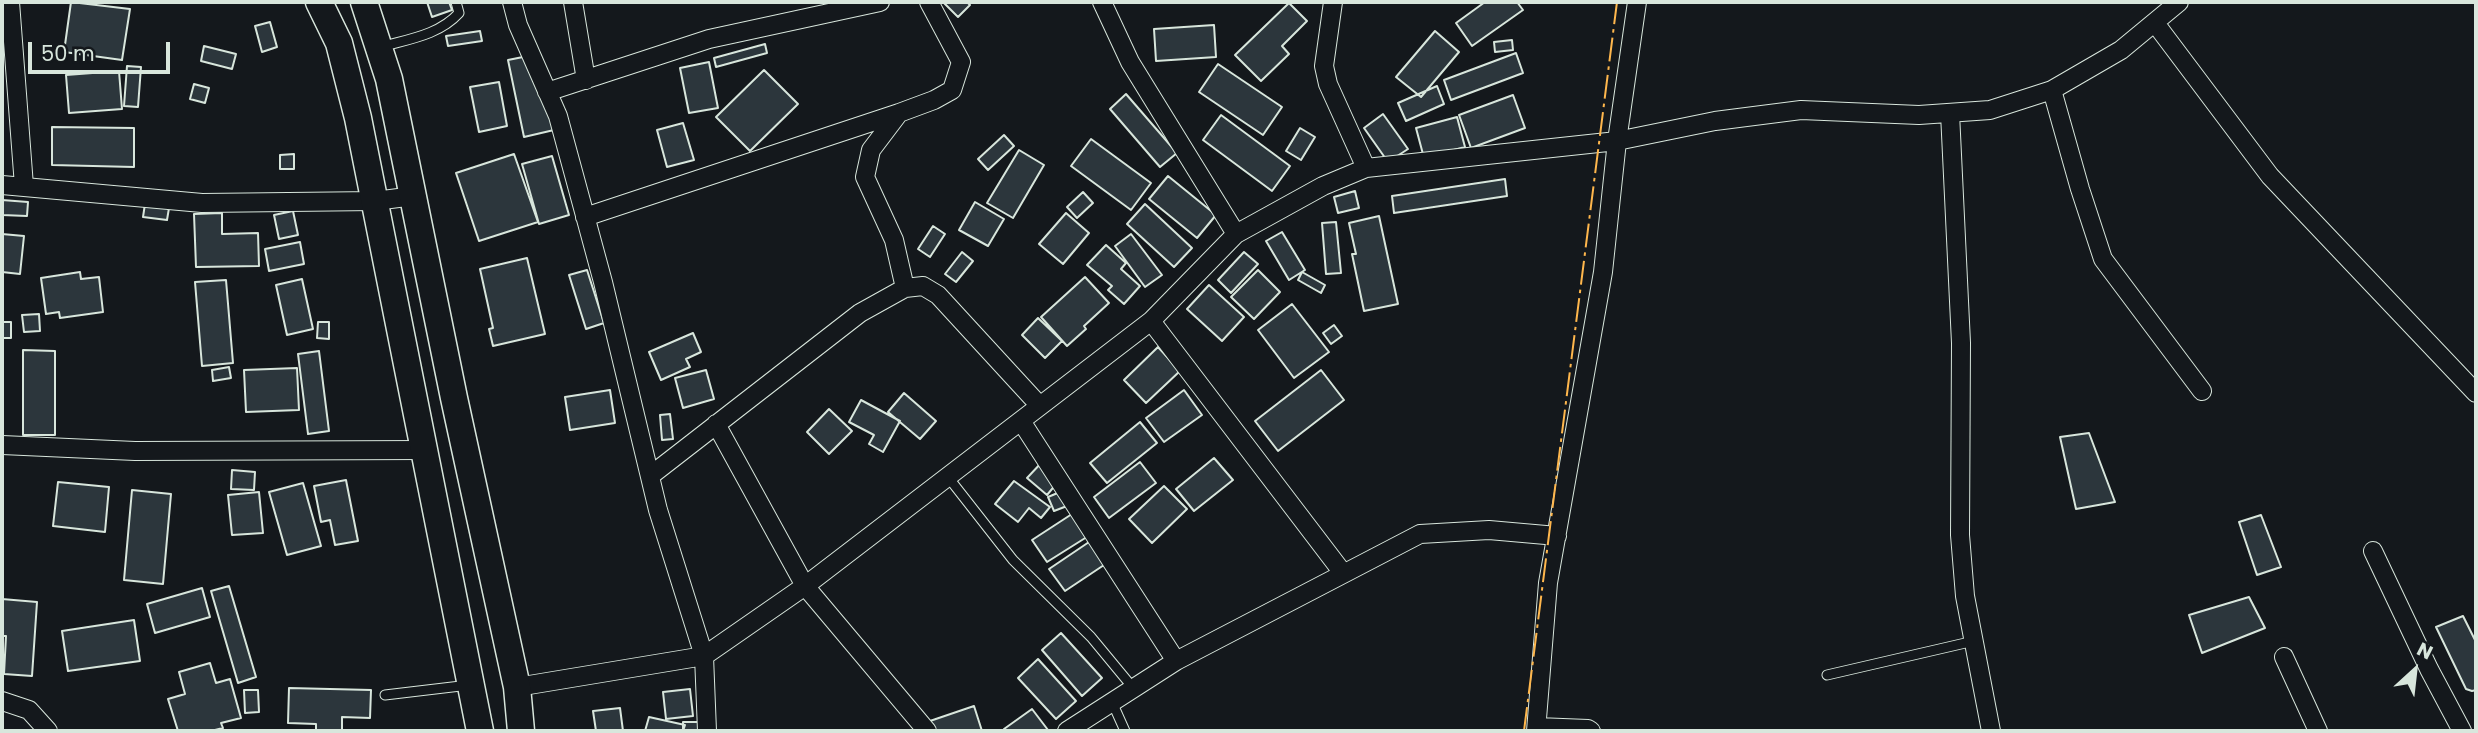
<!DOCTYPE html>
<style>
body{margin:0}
#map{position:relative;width:2478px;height:733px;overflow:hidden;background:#14181c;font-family:Poppins,sans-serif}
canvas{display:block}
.frame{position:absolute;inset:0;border:4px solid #d8e6dc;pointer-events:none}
.north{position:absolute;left:2380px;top:635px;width:70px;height:70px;-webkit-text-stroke:5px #14181c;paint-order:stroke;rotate:27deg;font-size:19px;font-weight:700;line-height:28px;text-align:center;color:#d8e6dc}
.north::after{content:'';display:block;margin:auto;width:24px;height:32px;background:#d8e6dc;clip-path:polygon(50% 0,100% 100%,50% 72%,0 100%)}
.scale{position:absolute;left:28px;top:42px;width:142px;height:32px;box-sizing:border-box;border:4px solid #d8e6dc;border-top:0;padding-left:9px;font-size:21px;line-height:24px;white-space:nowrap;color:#d8e6dc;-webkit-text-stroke:5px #14181c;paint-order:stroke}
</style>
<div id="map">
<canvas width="2478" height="733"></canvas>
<div class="frame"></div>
<div class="north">N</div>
<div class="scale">50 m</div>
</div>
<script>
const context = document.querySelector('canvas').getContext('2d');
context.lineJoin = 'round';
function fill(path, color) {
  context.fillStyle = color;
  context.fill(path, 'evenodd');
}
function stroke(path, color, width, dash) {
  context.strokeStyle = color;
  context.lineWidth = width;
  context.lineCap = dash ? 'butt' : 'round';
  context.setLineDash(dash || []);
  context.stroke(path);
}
const building = new Path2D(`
 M71,2l59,7 -8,51 -58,-8z
 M427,2h22l3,8 -20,7z
 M943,2h24l3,3 -12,12z
 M1485,2h32l6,8 -51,36 -16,-23z
 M1289,3l18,18 -25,25 7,8 -28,27 -26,-26z
 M270,22l7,25 -15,5 -7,-26z
 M1214,25l2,32 -60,4 -2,-32z
 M480,31l2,10 -34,5 -2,-10z
 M1435,31l24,21 -38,45 -25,-20z
 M1512,40l1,10 -18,2 -1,-10z
 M765,44l2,9 -51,14 -2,-9z
 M204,46l32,8 -4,15 -31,-8z
 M1516,53l7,20 -72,27 -7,-20z
 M538,54l16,76 -30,7 -16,-77z
 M709,62l9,46 -29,5 -9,-45z
 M1218,64l64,43 -19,28 -64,-43z
 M127,66l14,1 -3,40 -14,-1z
 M764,70l34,34 -48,47 -34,-34z
 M119,71l3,38 -53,4 -3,-38z
 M499,82l8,44 -28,6 -9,-45z
 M194,84l15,4 -4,15 -15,-4z
 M1437,86l7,18 -38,17 -8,-18z
 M1126,94l51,59 -17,14 -50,-58z
 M1513,95l12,33 -54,20 -12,-33z
 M1383,114l25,35 -20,13 -24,-34z
 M1221,115l69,51 -18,25 -69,-51z
 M1457,117l8,30 -41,11 -8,-30z
 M683,123l11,37 -27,7 -10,-37z
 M52,127l82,1v39l-82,-2z
 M1300,128l15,9 -14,23 -15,-9z
 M1004,135l10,11 -26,24 -10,-11z
 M1091,139l60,44 -20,27 -60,-44z
 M1019,150l25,15 -31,53 -26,-15z
 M294,154v15h-14v-14z
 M514,154l24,68 -59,19 -23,-68z
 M552,156l17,59 -30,9 -17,-60z
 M1168,176l48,39 -19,23 -48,-39z
 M1505,179l2,17 -113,17 -2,-17z
 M1355,191l4,17 -21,5 -4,-16z
 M1083,192l10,11 -16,15 -10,-11z
 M2,200l26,2 -1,14 -25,-1z
 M975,202l29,17 -16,27 -29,-16z
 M145,204l24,4 -2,12 -24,-3z
 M1145,204l47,44 -18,19 -47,-43z
 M293,211l5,24 -19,4 -5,-24z
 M222,213v21l36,-1 1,33 -63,1 -2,-53z
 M1066,213l23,20 -26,31 -24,-20z
 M1379,216l19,88 -34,7 -12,-57h4l-7,-31z
 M1336,222l5,51 -15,1 -4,-51z
 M933,226l12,8 -15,23 -12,-8z
 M1282,232l23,38 -16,10 -23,-39z
 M2,234l22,2 -4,38 -18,-2z
 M1131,234l31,41 -17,12 -30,-41z
 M300,242l4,22 -35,7 -4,-22z
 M1106,245l20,18 -5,6 19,17 -16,18 -16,-14 4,-4 -25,-21z
 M962,252l11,9 -17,21 -11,-8z
 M1244,252l14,12 -27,29 -13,-13z
 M527,258l18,76 -52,12 -4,-17 4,-1 -13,-59z
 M587,270l17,53 -18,6 -17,-54z
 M1258,270l22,22 -26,27 -23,-22z
 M80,272l1,7 18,-2 4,35 -43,6 -1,-6 -13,2 -5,-36z
 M1302,272l23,13 -4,8 -23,-13z
 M1085,277l24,26 -25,23 2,3 -19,17 -26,-29z
 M302,279l11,50 -26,6 -11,-50z
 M226,280l7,83 -31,3 -7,-84z
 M1209,285l35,32 -22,24 -35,-32z
 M1292,304l37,48 -35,26 -36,-48z
 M39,314l1,17 -16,1 -2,-17z
 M1038,318l24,23 -17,17 -23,-23z
 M2,322h9v16h-9z
 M318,322h11v17l-12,-1z
 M1334,325l8,11 -11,8 -8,-11z
 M693,333l8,19 -15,7 4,8 -29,13 -12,-28z
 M1158,347l22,24 -34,32 -22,-23z
 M23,350l32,1v84h-32z
 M319,351l10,80 -21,3 -10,-80z
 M229,367l2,11 -18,3 -1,-11z
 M297,368l2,42 -53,2 -2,-42z
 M706,370l8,29 -31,9 -8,-30z
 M1321,370l23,30 -66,51 -23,-30z
 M610,390l5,33 -45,7 -5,-33z
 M1184,390l18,25 -38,27 -18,-24z
 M904,393l32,28 -16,18 -32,-27z
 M861,400l39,21 -17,31 -14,-8 5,-9 -25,-13z
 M829,409l23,22 -23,23 -22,-22z
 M670,414l3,25 -11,1 -2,-25z
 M1140,422l17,21 -50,40 -17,-20z
 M2089,433l26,69 -39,7 -16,-72z
 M1214,458l19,22 -39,31 -18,-22z
 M1043,461l19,16 -15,18 -20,-17z
 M1140,462l16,21 -47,35 -15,-21z
 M232,470l23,2 -1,18 -23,-1z
 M346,480l12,61 -23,4 -5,-25 -9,2 -7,-36z
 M1014,481l36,26 -9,11 -12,-10 -11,14 -23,-18z
 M58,482l51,5 -4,45 -52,-6z
 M303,483l18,63 -34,9 -18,-63z
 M1164,486l23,23 -35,34 -23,-24z
 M132,490l39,4 -8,90 -39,-4z
 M259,492l4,41 -31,2 -4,-40z
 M1060,492l7,14 -13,5 -6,-14z
 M1075,512l15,23 -43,27 -15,-22z
 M2261,515l20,52 -24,8 -18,-53z
 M1092,540l15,23 -42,28 -16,-22z
 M229,586l27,91 -18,6 -27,-92z
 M202,588l8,29 -55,16 -8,-29z
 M2249,597l16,31 -63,25 -13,-38z
 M2,599l35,3 -5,74 -28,-2 2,-38h-4z
 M2463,616l13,26v48l-4,1 -6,-2 -30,-62z
 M134,620l6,41 -72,10 -6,-40z
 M1061,633l41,45 -20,18 -40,-46z
 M1038,659l38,42 -20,18 -38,-41z
 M210,663l6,20 14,-4 11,39 -20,5 2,5 -12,3h-33l-10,-32 17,-5 -6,-22z
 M289,688l82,2 -1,28 -28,-1v14h-26v-7l-28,-1z
 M690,689l3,27 -27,3 -3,-27z
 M244,690h14l1,22 -14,1z
 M974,706l8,25h-52l-3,-9z
 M620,708l3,23h-27l-3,-20z
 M1032,709l16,21 -43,1 -1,-2z
 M649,717l36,8 -2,6h-38z
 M683,722h16v9h-16z`);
fill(building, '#2c363c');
stroke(building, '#d8e6dc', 2);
const lane = new Path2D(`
 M381,47c28,-8 58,-12 78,-34l-3,-11
 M948,477l65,83 78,77 43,52
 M1827,675l147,-34
 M385,695l84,-10
 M1112,702l13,29`);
const street = new Path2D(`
 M10,2l14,184
 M512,2l6,23 40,91 45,166 55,228 46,146 3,75
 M573,2l13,78
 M1102,2l28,60 106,172
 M1333,2l-9,64 4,18 38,84
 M2155,23l115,153 206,217
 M2052,90l28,99 23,70 99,132
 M547,92l162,-53 171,-37
 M1950,113l11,230 -1,192 5,61 26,135
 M2,185l200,18 173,-2 39,-5
 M585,217l314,-104
 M905,288l-11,-48 -29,-63 6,-27 28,-37 35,-13 18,-10 9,-28 -32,-60
 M1151,321l192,252
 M1021,421l155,240
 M716,424l89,162 122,145
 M2,445l133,6 289,-1
 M650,476l210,-163 45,-25 18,-2 15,9 102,111
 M2373,551l56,118 33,62
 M2284,657l34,74
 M517,687l187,-31 101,-70 346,-265 85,-87 87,-48 43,-18 251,-27 98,-20 86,-11 118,5 71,-5 62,-20 69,-40 58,-48
 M2,701l27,9 19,21
 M1537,727l51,2 3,2
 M1067,731l109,-70 244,-127 69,-4 68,6
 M1536,731l12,-148 55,-311 14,-131 20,-139`);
const primary = new Path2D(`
 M319,2l20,41 19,75 122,613
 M364,2l25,77 65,319 63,289 4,44`);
stroke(lane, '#d8e6dc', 11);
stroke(street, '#d8e6dc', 20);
stroke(primary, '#d8e6dc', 29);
stroke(lane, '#14181c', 9);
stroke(street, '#14181c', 18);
stroke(primary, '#14181c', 26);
stroke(new Path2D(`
 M1524,731l93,-729`), '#ffb74d', 2, [24, 5, 3.5, 5]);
</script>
